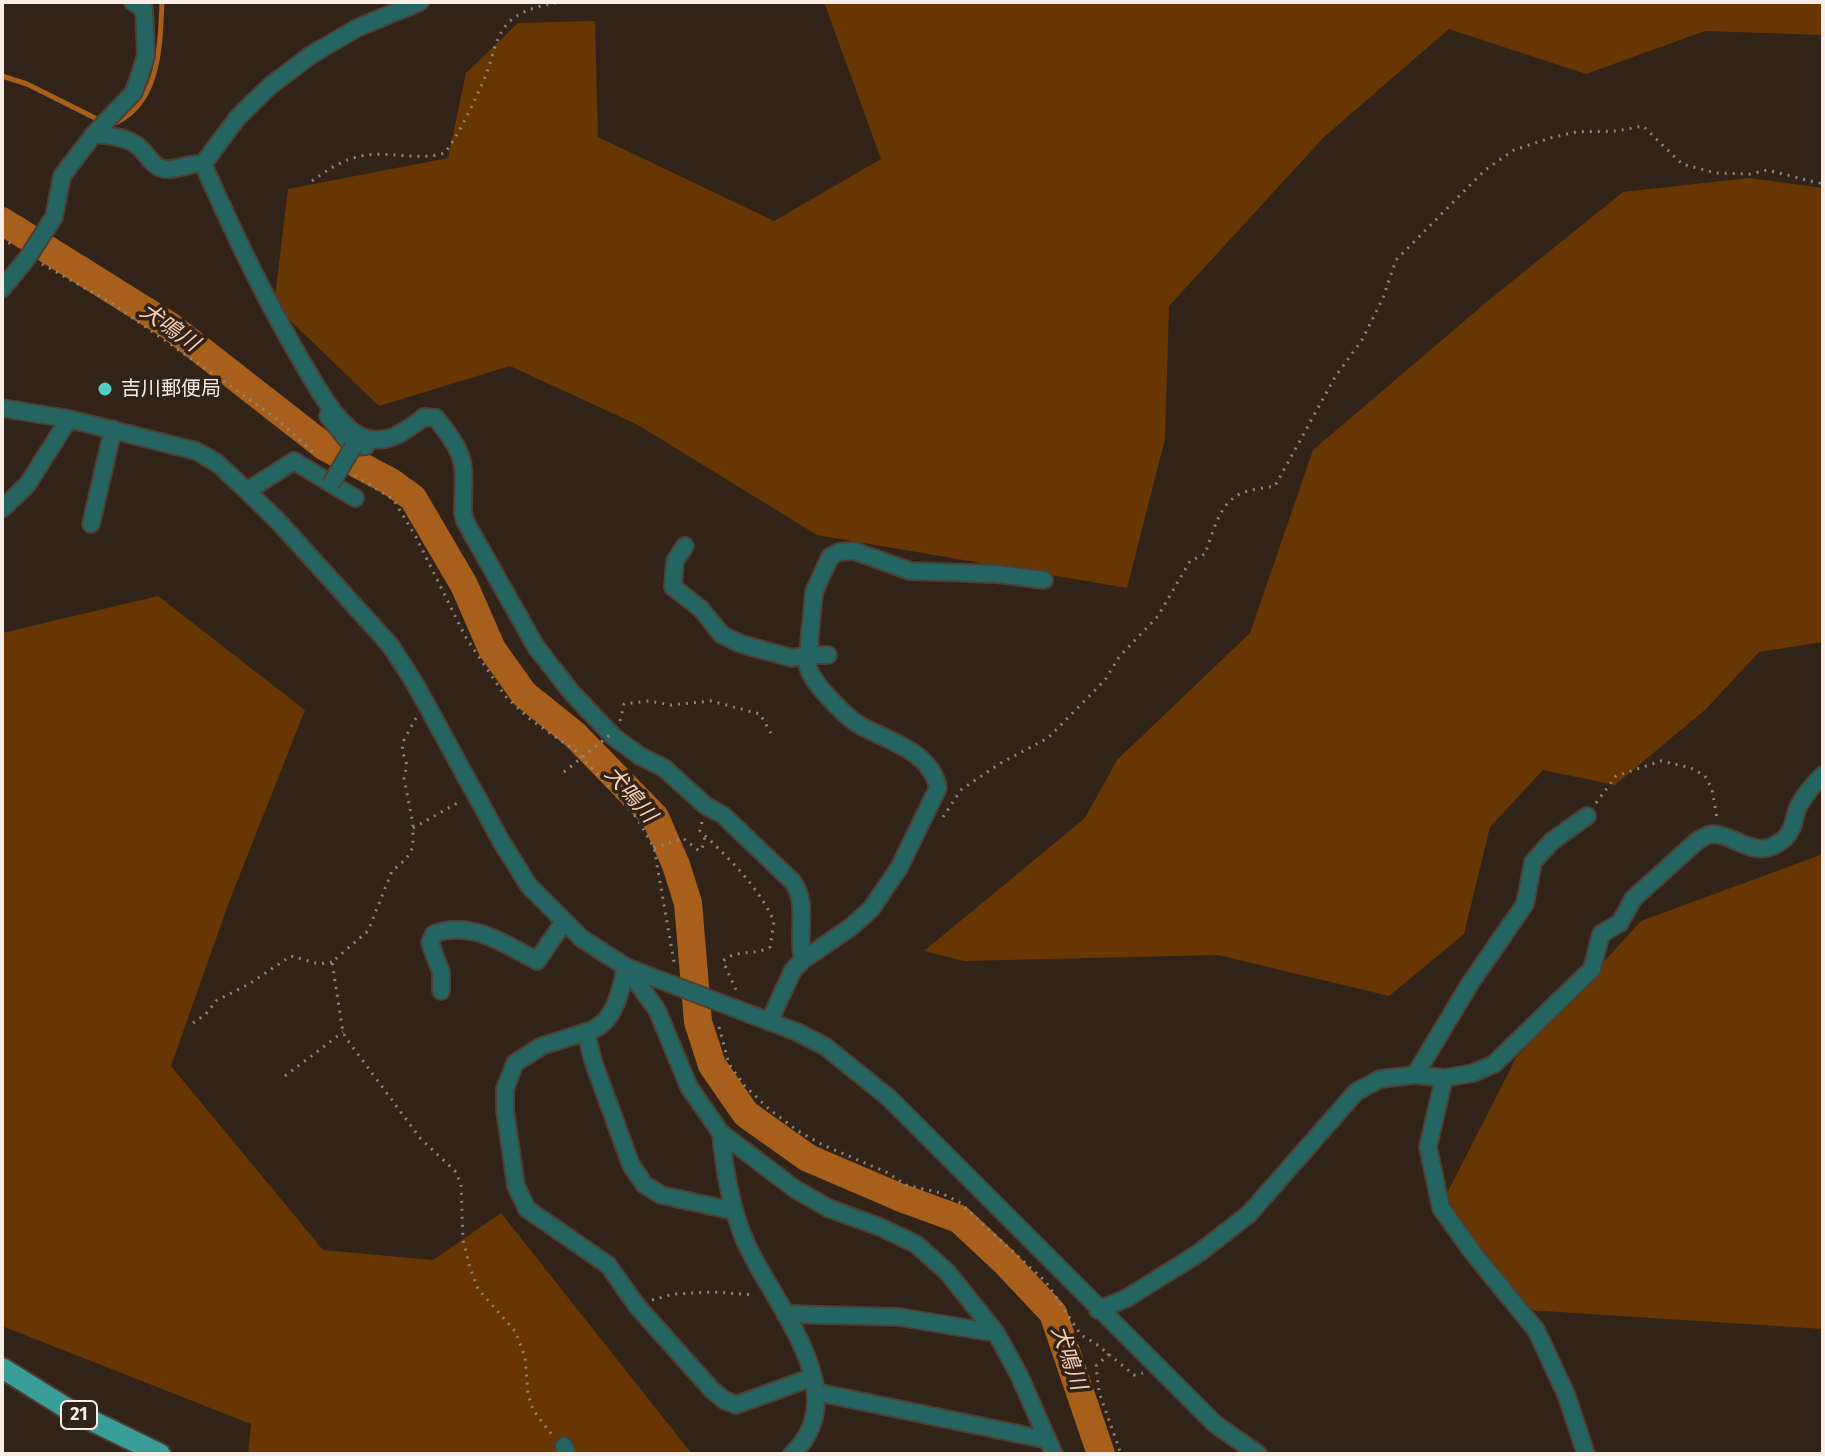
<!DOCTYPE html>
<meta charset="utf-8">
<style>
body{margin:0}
#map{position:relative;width:1825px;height:1456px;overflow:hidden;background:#312318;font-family:"Fira Sans",sans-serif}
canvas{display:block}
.frame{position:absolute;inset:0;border:4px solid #f8eee6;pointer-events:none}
</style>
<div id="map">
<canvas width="1825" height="1456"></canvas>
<div class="frame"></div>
</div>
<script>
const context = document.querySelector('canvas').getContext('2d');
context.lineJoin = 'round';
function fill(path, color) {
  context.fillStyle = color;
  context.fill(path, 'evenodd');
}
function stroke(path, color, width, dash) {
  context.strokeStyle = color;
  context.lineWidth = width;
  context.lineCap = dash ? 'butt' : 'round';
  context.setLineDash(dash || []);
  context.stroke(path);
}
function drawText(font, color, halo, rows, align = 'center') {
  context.font = font + ' "Fira Sans","Noto Sans JP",sans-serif';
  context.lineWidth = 7;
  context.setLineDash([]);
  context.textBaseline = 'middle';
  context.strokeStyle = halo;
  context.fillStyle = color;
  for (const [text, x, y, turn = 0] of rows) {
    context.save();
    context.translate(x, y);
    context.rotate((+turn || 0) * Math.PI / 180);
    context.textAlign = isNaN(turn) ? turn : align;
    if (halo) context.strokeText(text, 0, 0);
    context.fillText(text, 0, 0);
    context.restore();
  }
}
fill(new Path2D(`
 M824,2h999v33l-118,-4 -119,43 -137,-45 -125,108 -155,169 -4,133 -38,149 -310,-53 -179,-110 -128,-59 -131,40 -105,-101 14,-116 160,-31 18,-85 52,-50 77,-2 3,116 176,84 107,-62z
 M1749,178l74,10v454l-64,10 -53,57 -91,76 -72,-15 -53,57 -26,107 -75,62 -171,-41 -254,6 -40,-10 161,-133 32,-58 133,-127 63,-183 176,-150 134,-108z
 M158,596l147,114 -76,192 -58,164 152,184 110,10 68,-47 191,241h-444l3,-30 -249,-98v-577l2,-3 -2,-9v-104z
 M1823,854v475l-295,-19 -86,-107 74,-145 125,-137z`), '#673603');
stroke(new Path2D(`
 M2,76l25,8 74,37
 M110,125c50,-18 50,-79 52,-123`), '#a75f1b', 5);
stroke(new Path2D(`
 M2,221l168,105 155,121 66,35 22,16 51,87 28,64 32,45 51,41 80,82 21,48 12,38 10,119 14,43 34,49 62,44 91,39 60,22 45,42 49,52 48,141`), '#a75f1b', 28);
const minor = new Path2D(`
 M94,134c16,2 36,3 47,15 6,6 11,15 18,18 14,7 29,-5 44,-3
 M203,164c31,70 63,138 102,203 12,21 32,56 53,68 26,13 47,-3 66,-18l12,1c34,42 27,45 27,95l2,8 71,126 36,46 42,44 26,19 24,12 42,38 17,9 70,67c16,23 3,52 10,78
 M203,164l35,-47 32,-31 41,-31 46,-27 63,-26
 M2,289l26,-32 26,-40 8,-41 32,-42 40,-42 12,-36 -2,-47 -11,-7
 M2,408l67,11 127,32 21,12 30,28 30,29 113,125 24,37 87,159 28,45 52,52 45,29 171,65 29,15 63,51 326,326 43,30
 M328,416l25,31 13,-1
 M247,491l47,-30 61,37
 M2,509l25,-24 42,-66
 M91,524l22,-95
 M685,546l-10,15 -2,26 28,22 21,26 19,9 51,14 16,-3 6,-63 16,-35 9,-5 15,-1 56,20 87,3 47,6
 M626,967l31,43 32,77 32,46 74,56 33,19 52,19 36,17 32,29 48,60 23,42 35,79
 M626,967c-6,25 -11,58 -40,65l7,29 38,104 13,19 17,11 73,16
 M441,991v-19l-11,-29 4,-9c36,-14 72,10 103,27l26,-38
 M769,1022l24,-52 10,-10 48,-33 20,-18 28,-41 39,-80c-6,-35 -48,-47 -75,-61 -15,-7 -51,-44 -55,-60 -1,-4 0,-8 0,-12h20
 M586,1032l-44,14 -27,17 -10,26v21l11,76 11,23 81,56 29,41 75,84 12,10 12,5 77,-28
 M1415,1075l56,-93 54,-78 8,-42 19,-21 35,-25
 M1444,1078l-16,69 13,61 32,45 63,77 30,64 20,60
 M721,1133c3,35 9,70 22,103 24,62 116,155 49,218
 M1098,1310l29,-12 72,-45 50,-39 107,-122 24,-13 35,-4 29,3 29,-5 21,-9 98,-95 9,-35 19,-11 13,-24 64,-58c4,-2 7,-4 11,-6 24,-6 47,31 77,3 9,-9 8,-16 12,-28 5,-13 16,-25 26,-35
 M785,1314l114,3 97,16
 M816,1392l232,48
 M564,1446l3,8`);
const major = new Path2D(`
 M2,1368l66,41 92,45`);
stroke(minor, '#4d3f35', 20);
stroke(major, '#4d3f35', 24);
stroke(new Path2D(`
 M312,181c14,-10 28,-20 45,-24 29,-8 59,5 88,-4 17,-24 29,-51 41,-78 7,-18 9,-38 22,-52 14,-14 33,-17 52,-21
 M2,238l13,9
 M42,264l68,38 163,114 41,37
 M355,476l38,23 23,38 49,99 40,60 26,24 45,31 61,67 17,30 20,114
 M416,718l-12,22 -2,10 5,15 -3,13 9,46v23l-7,12 -14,12 -24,60 -36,31 11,70 3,6 74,100 35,33 6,13 2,56 7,28 8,21 37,42 10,26 3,37 5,16 19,25
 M620,721l4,-17 25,-3 22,4 40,-4 49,13 11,19
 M1596,803l20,-27 45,-15 30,7 14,8 7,13 5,30
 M943,817l18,-27 38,-26 49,-26 57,-58 14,-23 39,-41 32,-55 15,-7c8,-21 14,-52 37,-61 10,-4 23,-5 33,-7l60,-109 27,-37 21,-42 13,-38 89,-90 29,-20 36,-12 26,-6 41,-1 26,-5 39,38 34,9 34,1 17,-4 56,14
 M702,822l-2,9c29,27 57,54 74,90l-4,26c-15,9 -35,2 -47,14l13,29
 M413,828l48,-27
 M654,848l29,-10 16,13 4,-5 2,-10
 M193,1023l13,-9 10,-13 33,-17 42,-28 28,8 13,-2
 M719,1027l10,37 15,21 25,24 29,22 25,14 63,27 20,13 35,8 18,9 87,80 35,53 14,8 39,32 9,-2
 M285,1076l58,-44
 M652,1300l22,-6 40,-2 41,3
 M1109,1354l-13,12 3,26 22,62`), '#91857b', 3, [2, 6]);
stroke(minor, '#246561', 16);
stroke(major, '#399d98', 20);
const minorBridge = new Path2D(`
 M331,484l22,-37`);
stroke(minorBridge, '#4d3f35', 20, []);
stroke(new Path2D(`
 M564,772l47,-38`), '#91857b', 3, [2, 6]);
stroke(minorBridge, '#246561', 16);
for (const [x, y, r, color] of [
 [105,389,8,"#55cdc6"]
]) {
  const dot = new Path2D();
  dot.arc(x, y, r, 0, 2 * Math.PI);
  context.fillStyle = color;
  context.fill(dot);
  stroke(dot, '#312318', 3);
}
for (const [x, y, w] of [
 [79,1415,36]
]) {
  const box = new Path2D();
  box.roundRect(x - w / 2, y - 14, w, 28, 6);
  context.fillStyle = '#312318';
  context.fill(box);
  stroke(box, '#f8eee6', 2);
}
drawText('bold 18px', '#f8eee6', null, [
 ["21",79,1415]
]);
drawText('20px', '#f8eee6', '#312318', [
 ["吉川郵便局",121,389]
], 'left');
drawText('italic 22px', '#f7cfb1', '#312318', [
 ["犬鳴川",169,328,35],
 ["犬鳴川",630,795,49],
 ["犬鳴川",1068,1358,71]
]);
</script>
